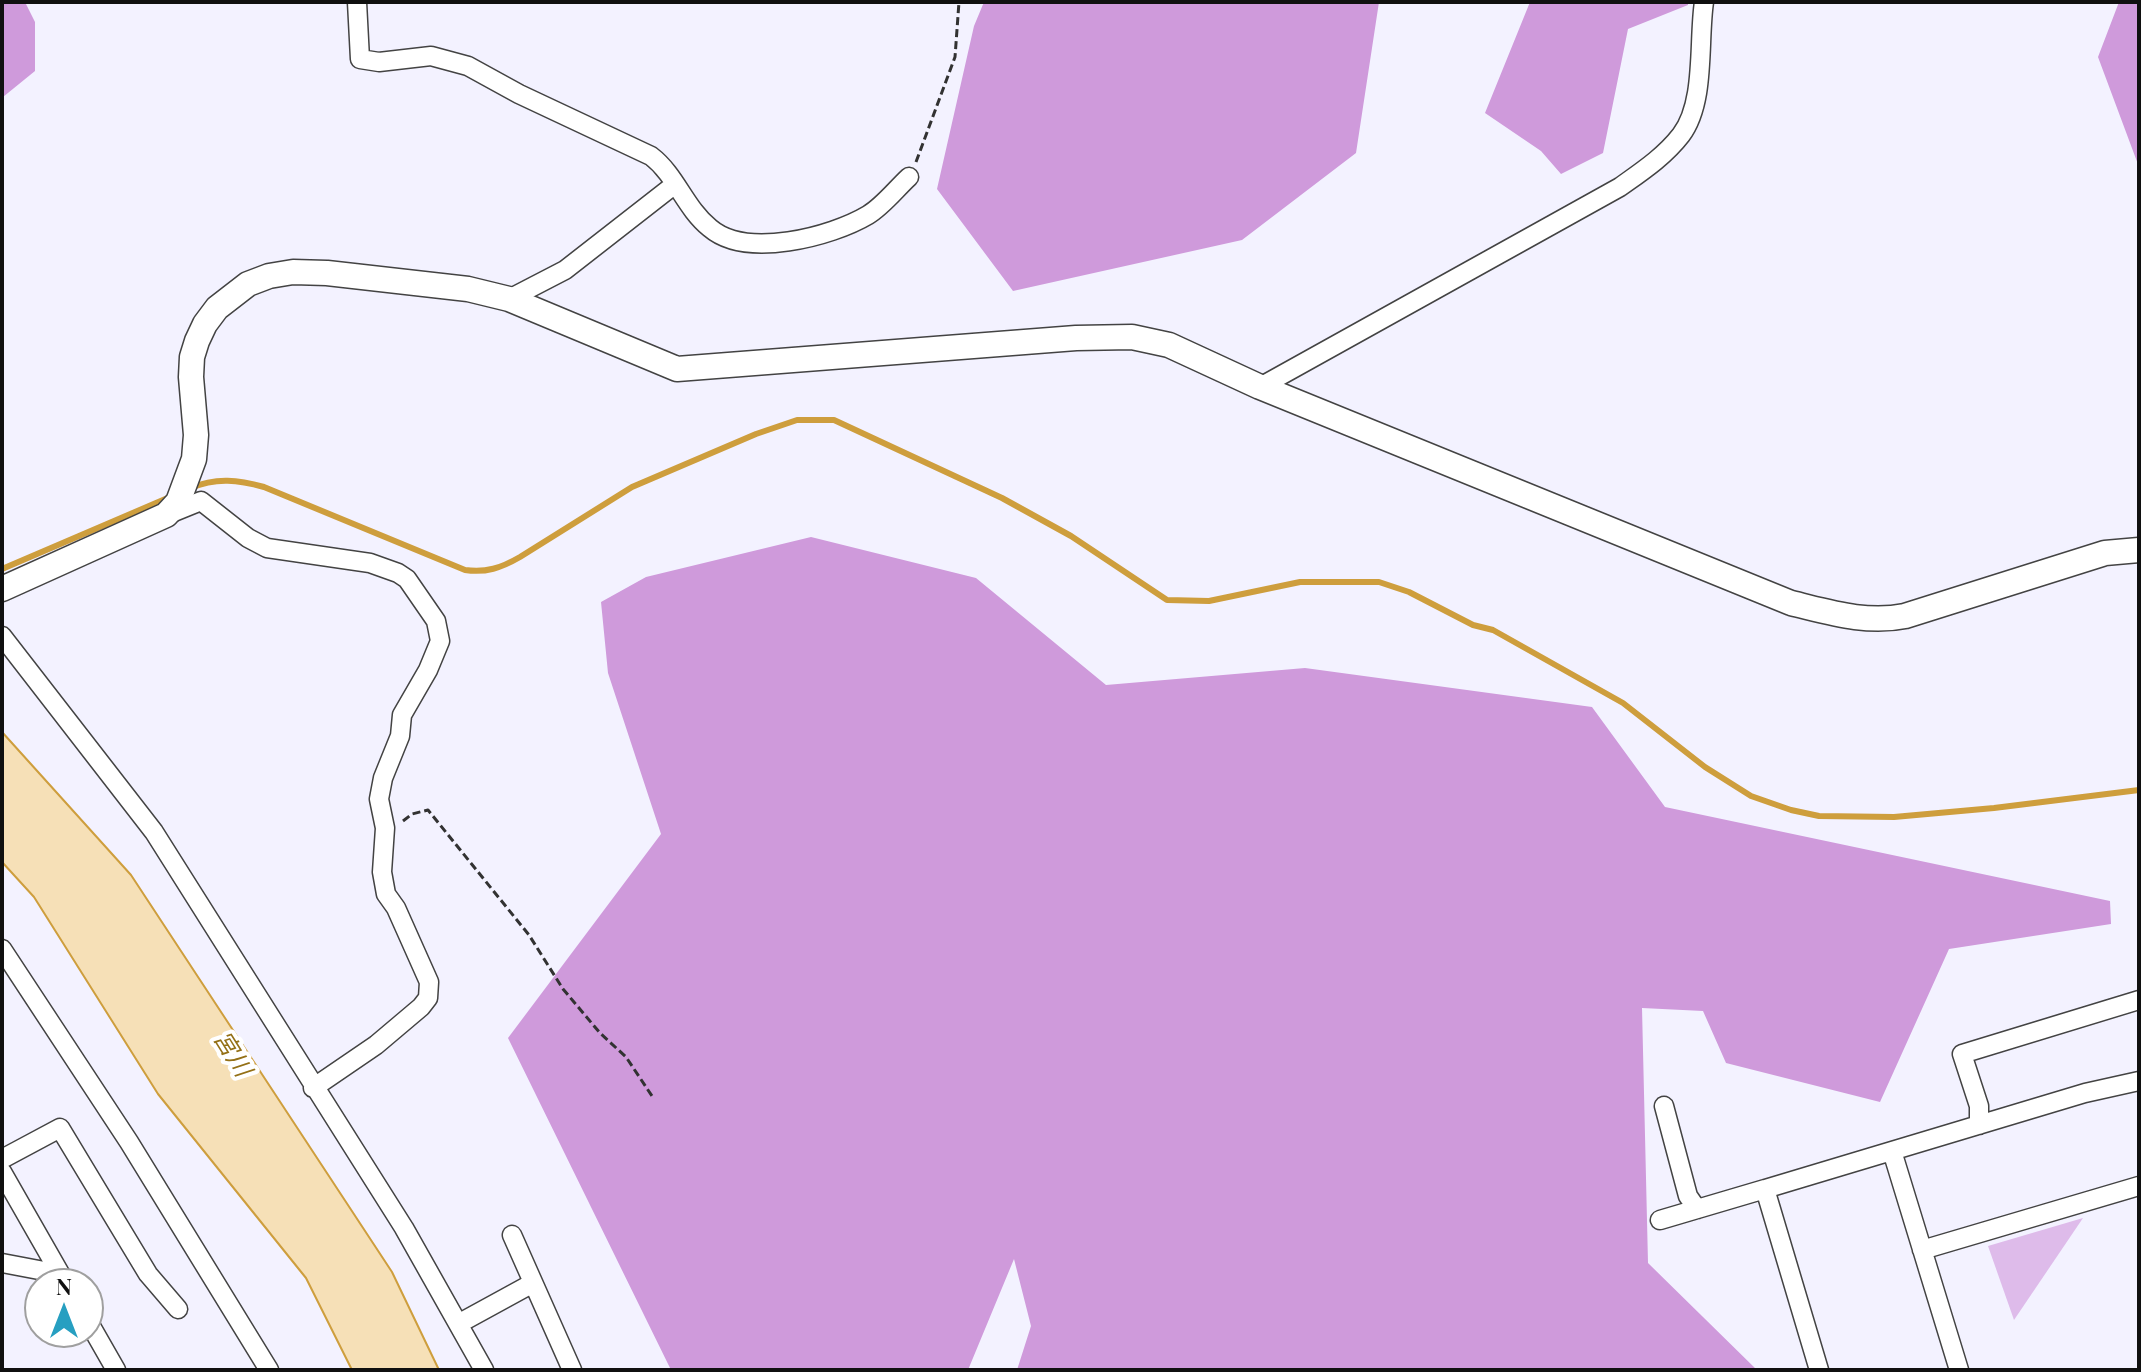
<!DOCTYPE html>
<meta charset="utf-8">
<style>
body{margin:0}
#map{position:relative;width:2141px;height:1372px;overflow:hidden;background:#f3f2ff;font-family:"Playfair Display",serif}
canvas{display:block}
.frame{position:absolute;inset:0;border:4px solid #101010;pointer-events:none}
.north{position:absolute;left:24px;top:1268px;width:80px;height:80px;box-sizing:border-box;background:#fff;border:2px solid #9f9f9f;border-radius:50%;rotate:0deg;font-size:22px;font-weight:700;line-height:32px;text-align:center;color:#101010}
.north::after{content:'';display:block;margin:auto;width:28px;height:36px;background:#269fc1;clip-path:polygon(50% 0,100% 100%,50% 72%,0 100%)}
</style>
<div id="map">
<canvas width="2141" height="1372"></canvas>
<div class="frame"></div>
<div class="north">N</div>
</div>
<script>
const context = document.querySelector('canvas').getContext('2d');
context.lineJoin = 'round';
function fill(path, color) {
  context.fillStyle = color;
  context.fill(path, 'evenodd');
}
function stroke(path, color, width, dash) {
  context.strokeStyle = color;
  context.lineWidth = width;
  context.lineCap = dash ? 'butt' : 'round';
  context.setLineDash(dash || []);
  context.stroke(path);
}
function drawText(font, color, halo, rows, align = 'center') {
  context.font = font + ' "Playfair Display","Noto Sans JP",serif';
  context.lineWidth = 8;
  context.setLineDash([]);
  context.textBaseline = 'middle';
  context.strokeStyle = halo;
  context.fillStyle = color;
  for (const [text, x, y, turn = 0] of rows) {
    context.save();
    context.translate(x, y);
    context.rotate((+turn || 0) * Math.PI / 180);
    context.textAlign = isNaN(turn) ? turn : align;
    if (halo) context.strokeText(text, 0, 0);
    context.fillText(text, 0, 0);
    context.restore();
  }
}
fill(new Path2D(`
 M2083,1218l-69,102 -26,-74z`), '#debbea');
fill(new Path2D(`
 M2,2h23l10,20v49l-32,26z
 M984,2h395l-23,151 -114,87 -229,51 -76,-102 37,-163z
 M1530,2h158v3l-60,24 -25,124 -42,21 -20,-23 -56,-38z
 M2119,2h20v165l-41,-110z
 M811,537l165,41 130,107 199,-17 287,39 73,100 445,94 1,23 -162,25 -69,153 -154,-39 -23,-52 -61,-3 6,255 109,107h-740l14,-44 -17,-67 -46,111h-297l-163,-332 153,-204 -53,-161 -7,-71 45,-25z`), '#cf9adb');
const water = new Path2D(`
 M2,732l129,143 261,397 47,98h-87l-46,-92 -148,-184 -124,-197 -32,-35z`);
fill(water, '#f6e0b7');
stroke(water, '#ce9e3d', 2);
stroke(new Path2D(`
 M191,488c25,-11 48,-8 73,-1l201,83c21,3 36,-2 55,-13l112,-70 124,-53 41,-14h37l168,78 69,38 96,64 42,1 91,-19h79l30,10 64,33 20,5 130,73 82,64 46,29 40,14 28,6 75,1 100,-9 145,-18
 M2,569l168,-72`), '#ce9e3d', 6);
const minor = new Path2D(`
 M357,2l3,57 19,3 52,-6 37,10 51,28 132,62c25,19 34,52 59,72 36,31 121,9 158,-13 15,-9 28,-26 41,-38
 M509,299l56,-29 109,-85
 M1260,387l360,-200c21,-15 44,-30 61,-52 25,-33 17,-94 23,-133
 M169,514l32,-13 47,37 19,10 103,15 28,10 9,6 29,42 4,20 -12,29 -26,45 -2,21 -17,42 -4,21 6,29 -3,44 4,22 10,14 33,74 -1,16 -7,9 -45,38 -63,43
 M2,636l152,196 250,396 80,142
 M2,949l127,193 140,228
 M1664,1106l24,90 9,13
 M1979,1125v-19l-17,-52 177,-54
 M1892,1151l67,219
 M2,1159l58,-31 88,146 30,35
 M2,1172l64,112
 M1660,1220l105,-31
 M512,1235l60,135
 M1922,1250l217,-64
 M2,1263l58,11
 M88,1321l28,49
 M458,1324l75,-41
 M1819,1370l-54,-181 320,-96 54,-12`);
const tertiary = new Path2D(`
 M2,589l164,-74 12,-13 16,-43 2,-24 -5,-58 1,-20 5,-16 8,-17 12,-16 31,-24 21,-8 24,-4 34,1 141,16 41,10 168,70 399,-31 56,-1 37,8 91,42 531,216c38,9 75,21 114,13l200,-63 34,-3`);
stroke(minor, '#434343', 21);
stroke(tertiary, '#434343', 27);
stroke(new Path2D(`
 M916,162l39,-105 4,-55
 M403,821l9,-7 16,-4 101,125 34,54 37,44 26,24 26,39`), '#323232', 3, [8, 4]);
stroke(minor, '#fff', 18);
stroke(tertiary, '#fff', 24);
drawText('italic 24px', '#947016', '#fff', [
 ["宮川",232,1054,58]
]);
</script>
